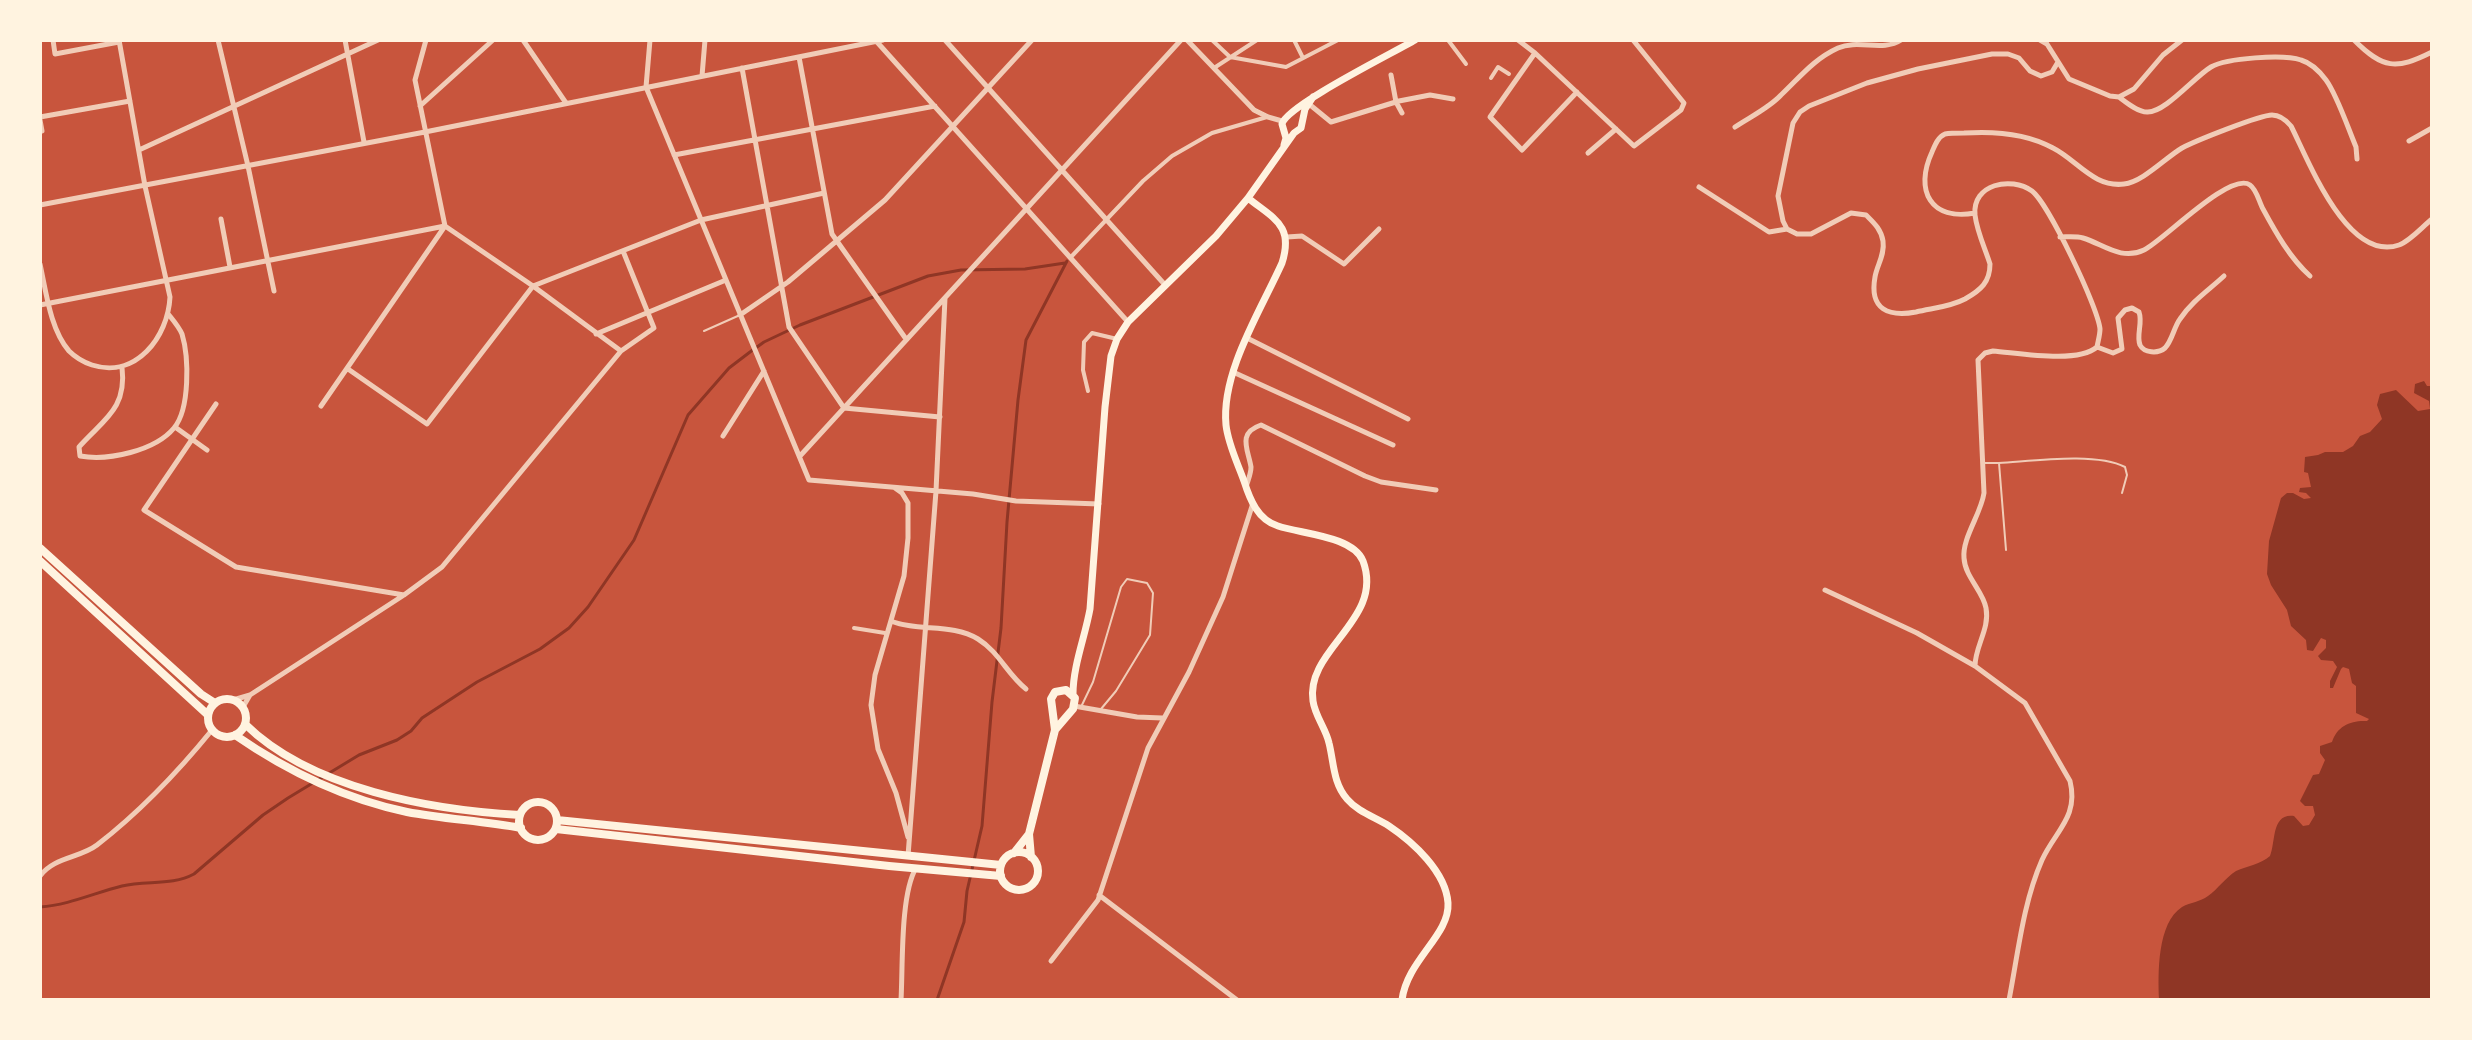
<!DOCTYPE html>
<style>
body{margin:0}
#map{position:relative;width:2472px;height:1040px;overflow:hidden;background:#c8553d;font-family:Inter,sans-serif}
canvas{display:block}
.frame{position:absolute;inset:0;border:42px solid #fff3e0;pointer-events:none}
</style>
<div id="map">
<canvas width="2472" height="1040"></canvas>
<div class="frame"></div>
</div>
<script>
const context = document.querySelector('canvas').getContext('2d');
context.lineJoin = 'round';
function fill(path, color) {
  context.fillStyle = color;
  context.fill(path, 'evenodd');
}
function stroke(path, color, width, dash) {
  context.strokeStyle = color;
  context.lineWidth = width;
  context.lineCap = dash ? 'butt' : 'round';
  context.setLineDash(dash || []);
  context.stroke(path);
}
fill(new Path2D(`
 M2424,381l3,5h5l-1,613h-272c-1,-25 -2,-76 23,-92 9,-5 18,-5 26,-11 10,-7 17,-18 28,-25 11,-5 25,-7 34,-15 6,-14 1,-43 24,-40l9,10 6,-1 6,-10 -2,-9h-8l-5,-5 13,-26 6,-1 6,-14 -5,-7v-7l12,-4c5,-16 19,-22 35,-21l2,-2 -13,-6v-27l-4,-3 -3,-14 -6,-2 -2,2 -8,19h-3v-7l7,-14 -4,-6 -12,-1 -3,-4 8,-8v-8l-5,-2 -8,13 -6,-1 -1,-10 -15,-14 -4,-16 -16,-25 -4,-11 2,-33 12,-43 6,-5h6l11,6 7,-1 -5,-5 -7,-1 1,-4 11,-1 -3,-14 -4,-1 1,-15 13,-2 7,-3h18l10,-6 7,-10 10,-4 12,-13 -5,-14 3,-11 16,-4 22,21 12,-2 -1,-8 -15,-8 1,-9z`), '#8f3625');
stroke(new Path2D(`
 M40,907c29,-2 54,-14 82,-21 24,-6 50,0 72,-12l69,-59 25,-17 71,-43 38,-15 14,-9 11,-13 55,-36 63,-33 29,-21 19,-21 46,-67 54,-125 41,-47 21,-16 14,-10 36,-17 128,-49 33,-6 64,-1 40,-6
 M937,1000l27,-78 3,-31 15,-65 10,-124 9,-74 6,-106 11,-122 8,-60 41,-79`), '#8f3625', 3);
stroke(new Path2D(`
 M704,331l36,-16
 M1985,463h14l7,87
 M1999,463c34,-2 97,-11 126,4l2,8 -5,18
 M1081,707l12,-25 28,-95 6,-8 20,4 6,10 -3,42 -34,56 -15,18`), '#f1ccb7', 2);
stroke(new Path2D(`
 M1212,40l18,17 56,10 52,-27
 M1294,40l9,18
 M1448,40l18,24
 M1214,68l43,-28
 M1491,78l7,-11 11,7
 M1071,257l72,-76 29,-25 40,-23 55,-16
 M1088,391l-5,-21 1,-28 8,-9 25,6
 M854,628l31,5`), '#f1ccb7', 4);
stroke(new Path2D(`
 M53,40l2,14 64,-12
 M218,40l30,126 26,125
 M345,40l19,102
 M426,40l-11,40 30,146
 M523,40l43,63
 M650,40l-4,47 163,393 164,14 43,7 83,3
 M945,40l221,246
 M1187,40l67,70 14,7 14,4
 M1518,40l17,13 99,93 47,-36 3,-7 -51,-63
 M2040,40l7,4 22,35 41,17 9,1 15,-8 29,-34 19,-15
 M2354,40c29,29 42,30 78,12
 M877,42l251,280
 M1535,53l-45,64 32,33 55,-58
 M799,57l33,177 74,105
 M2058,62l-6,10 -11,4 -11,-5 -11,-13 -11,-4h-16l-74,15 -51,14 -58,23 -9,6 -7,11 -15,73 5,25 4,8 10,5h14l40,-21 15,2c8,8 15,14 17,26 2,14 -6,24 -8,36 -6,33 14,40 41,35 17,-4 34,-5 49,-13 16,-9 25,-17 25,-35 -5,-16 -13,-32 -15,-49 -3,-31 36,-39 57,-24 16,12 66,116 68,138 0,6 -2,12 -3,18
 M742,68l47,259 55,81 96,9
 M1391,75l5,27 6,11
 M702,76l3,-36
 M2119,97c8,6 19,15 28,15 18,1 47,-35 64,-45 16,-9 72,-13 90,-7 10,3 19,12 25,20 11,15 22,48 30,67l1,12
 M1309,104l22,18 68,-21 31,-6 23,4
 M420,106l73,-66
 M40,117l90,-16
 M40,120l2,11h-2
 M1735,127c15,-10 34,-19 46,-32 19,-18 33,-36 57,-47 20,-9 45,4 63,-8
 M2409,141l23,-13
 M139,150l239,-110
 M1588,153l28,-24
 M674,155l261,-49
 M1699,187l70,45 18,-3
 M40,205l385,-73 458,-92
 M1975,213c-44,8 -61,-22 -43,-61 3,-7 6,-15 13,-18 5,-1 14,-1 19,-1 30,-2 62,0 89,15 24,12 41,40 71,36 19,-2 41,-26 58,-36 13,-7 78,-33 90,-33 8,0 14,5 19,11 17,33 56,137 108,119 11,-4 23,-18 33,-26
 M221,219l9,48
 M445,226l88,60 88,65
 M1287,237l15,-1 42,28 35,-35
 M2060,237c8,0 16,-1 23,1 20,6 38,23 61,12 19,-9 86,-79 106,-65 7,5 9,17 13,24 13,24 27,49 47,67
 M40,264c6,27 10,65 29,87 7,7 14,11 23,14 44,14 76,-28 78,-68l-25,-111 -26,-146
 M40,305l405,-79
 M740,315l48,-33 97,-82 147,-160
 M596,334l130,-54
 M1247,338l161,81
 M2097,347l16,6 9,-4 -4,-31 7,-8 7,-2 7,4c4,11 -3,23 1,33 4,8 18,9 25,3 7,-7 9,-21 15,-29 12,-18 29,-29 44,-43
 M122,367c5,42 -18,52 -43,80l1,9c28,5 75,-5 94,-28 16,-19 15,-71 8,-94 -3,-7 -9,-14 -13,-19
 M348,369l79,55 106,-138 168,-66 123,-27
 M1233,372l160,73
 M216,404l-72,106 92,57 168,28
 M321,406l124,-180
 M175,427l32,23
 M723,436l41,-65
 M800,456l381,-416
 M1246,487c2,-7 5,-13 5,-20 -3,-18 -14,-34 10,-42l104,51 16,6 55,8
 M895,488l7,5 6,10v35l-4,38 -29,99 -4,30 7,44 18,44 12,44
 M1825,590l92,43 58,33
 M891,621c27,11 61,2 87,18 21,13 29,35 48,50
 M233,700l17,-5 154,-100 38,-28 179,-216 33,-23 -31,-77
 M1074,706l63,11 25,1
 M243,707l7,-12
 M908,856l28,-365 9,-193
 M40,876c14,-19 40,-18 57,-31 44,-34 80,-72 115,-115
 M1099,895l138,105
 M1051,961l47,-61 50,-152 41,-76 34,-75 30,-94
 M901,1000c2,-33 -1,-105 15,-132
 M2009,1000c9,-46 14,-97 33,-140 13,-29 37,-43 28,-79l-45,-78 -50,-37c0,-20 15,-37 11,-58 -3,-17 -21,-31 -22,-50 -2,-20 17,-44 20,-65l-6,-133 7,-7 8,-2c26,2 84,13 104,-4`), '#f1ccb7', 5);
stroke(new Path2D(`
 M1284,145l2,-7 -4,-14c4,-18 111,-71 133,-84
 M1248,198c26,21 46,27 34,65 -21,47 -61,109 -56,162 2,19 12,39 18,56 6,19 14,39 34,45 24,8 75,10 85,35 22,59 -58,88 -50,140 2,15 13,28 16,42 5,20 4,40 18,56 11,13 28,18 42,27 24,16 57,46 59,77 2,32 -41,57 -46,97
 M1073,694c0,-28 12,-57 17,-85l15,-202 6,-51 6,-17 11,-17 88,-86 32,-38 46,-65 7,-5 4,-19 8,-12`), '#fff3e0', 7);
stroke(new Path2D(`
 M40,548l161,146 14,9
 M40,561l168,154
 M208 718a19 19 0 1 1 38 0a19 19 0 1 1-38 0Z
 M245,724c66,65 186,86 275,91
 M235,735c52,36 110,64 172,77 37,7 76,9 114,16
 M519 821a19 19 0 1 1 38 0a19 19 0 1 1-38 0Z
 M557,820l444,45
 M556,829l333,37 112,10
 M1000 871a19 19 0 1 1 38 0a19 19 0 1 1-38 0Z
 M1014,853l15,-19
 M1031,857l-2,-23 26,-104 -4,-31 4,-7 11,-2 9,8 -2,11 -18,21`), '#fff3e0', 8);
</script>
